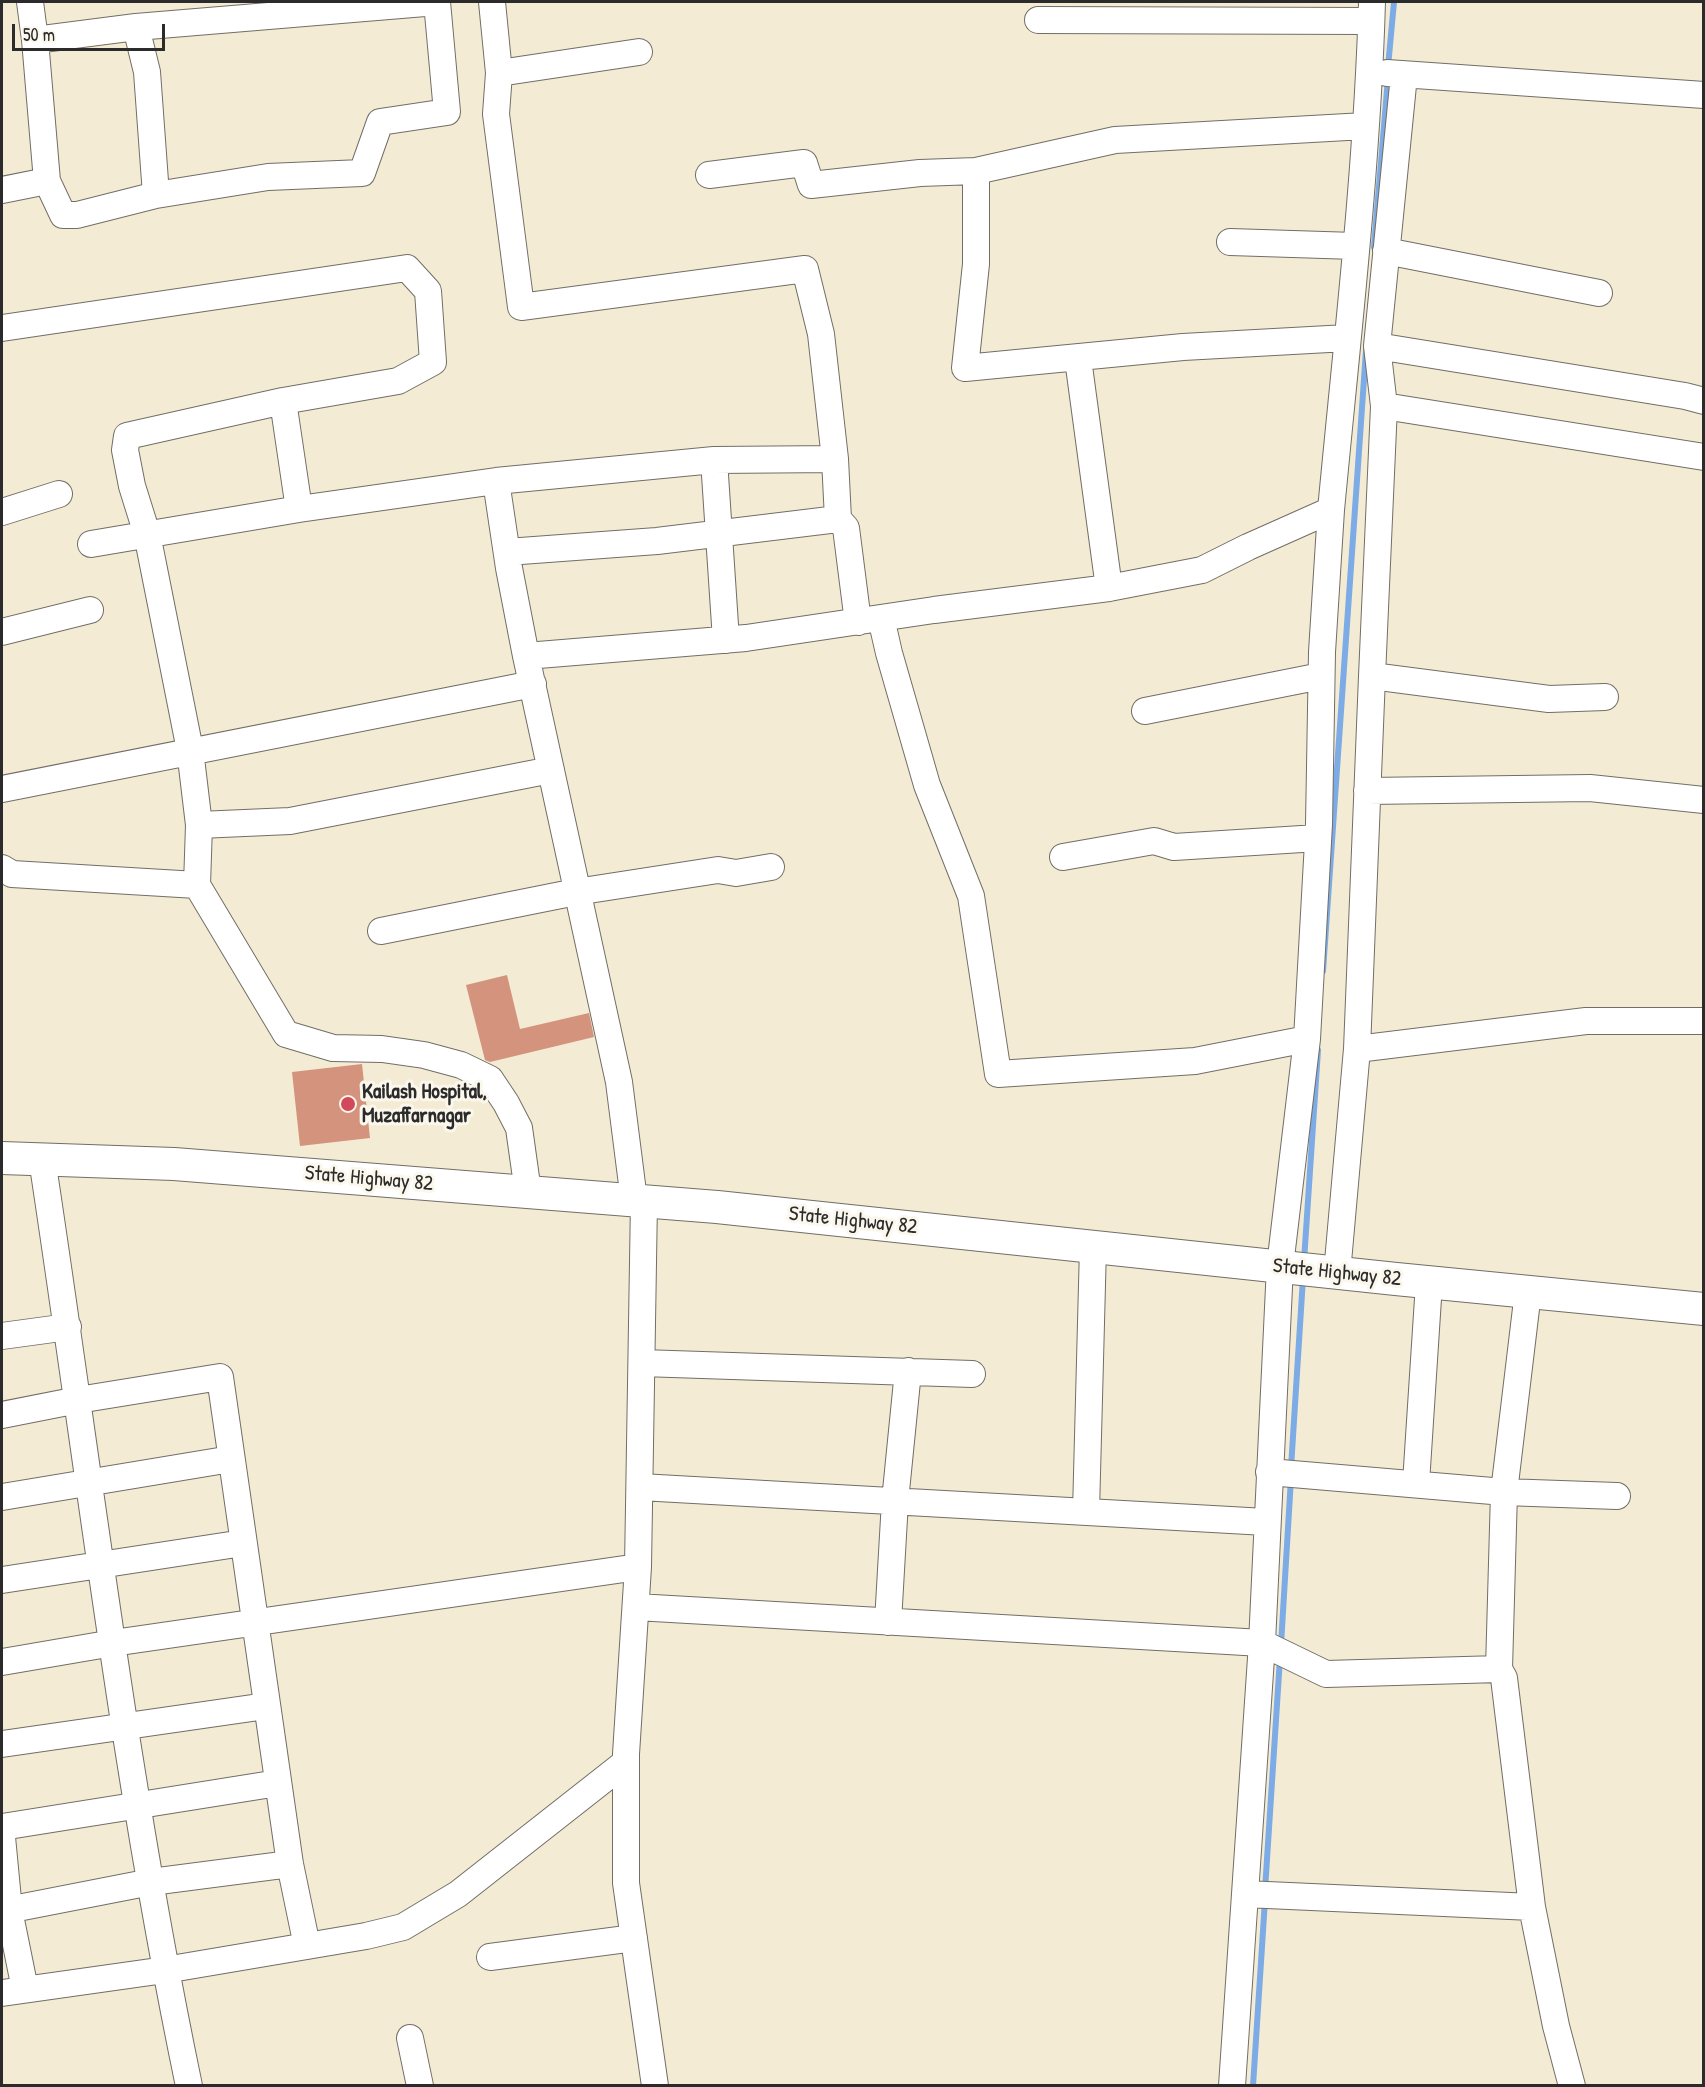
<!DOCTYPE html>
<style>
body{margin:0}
#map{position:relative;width:1705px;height:2087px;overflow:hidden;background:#f4ebd4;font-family:"Patrick Hand",sans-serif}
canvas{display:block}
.frame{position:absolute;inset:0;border:3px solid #2b2b2b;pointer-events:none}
.scale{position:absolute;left:12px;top:24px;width:153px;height:27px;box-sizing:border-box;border:3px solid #2b2b2b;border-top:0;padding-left:8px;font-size:18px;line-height:21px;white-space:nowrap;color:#2b2b2b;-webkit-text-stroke:4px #fbf7ec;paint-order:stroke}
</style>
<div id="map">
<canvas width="1705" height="2087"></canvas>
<div class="frame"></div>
<div class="scale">50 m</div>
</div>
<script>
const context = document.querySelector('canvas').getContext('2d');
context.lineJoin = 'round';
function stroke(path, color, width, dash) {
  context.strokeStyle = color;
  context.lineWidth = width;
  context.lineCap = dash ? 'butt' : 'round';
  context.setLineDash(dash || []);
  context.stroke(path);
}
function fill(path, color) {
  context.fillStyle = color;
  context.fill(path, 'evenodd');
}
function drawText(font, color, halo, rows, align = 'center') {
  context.font = font + ' "Patrick Hand",sans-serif';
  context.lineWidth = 6;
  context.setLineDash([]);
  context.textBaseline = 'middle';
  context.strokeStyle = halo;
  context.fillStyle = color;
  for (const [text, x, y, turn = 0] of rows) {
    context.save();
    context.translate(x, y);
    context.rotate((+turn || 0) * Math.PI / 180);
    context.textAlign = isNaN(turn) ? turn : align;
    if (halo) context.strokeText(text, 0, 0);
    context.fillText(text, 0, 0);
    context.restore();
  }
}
stroke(new Path2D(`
 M1388,67l6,-65
 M1374,247l14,-169
 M1323,971l43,-621
 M1304,1261l14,-211
 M1291,1468l12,-190
 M1281,1645l10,-167
 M1265,1890l15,-232
 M1253,2086l12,-186`), '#7cabe6', 6);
fill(new Path2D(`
 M507,975l13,54 69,-16 5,24 -104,25 -5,-2 -19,-75z
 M362,1064l8,74 -70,8 -8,-74z`), '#d4937d');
const minor = new Path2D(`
 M30,2l5,38 12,141 16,34h14l79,-20 112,-18 94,-4 18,-51 67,-10 -10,-110
 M492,2l7,71 -3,41 25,193 284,-38 16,65 14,125 3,60 8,9 12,94
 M1038,20l333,1
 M136,27l11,45 9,123
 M35,40l101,-13 301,-25
 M499,73l140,-21
 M1387,73l317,22
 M1404,75l-27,271 7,60 -12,270 177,23 56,-2
 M976,171v93l-11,104 218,-21 164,-9
 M709,175l95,-12 7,22 109,-12 56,-2 139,-31 250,-14
 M2,190l45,-9
 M1230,242l125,4
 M1386,251l213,42
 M2,328l405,-60 21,23 5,71 -35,19 -115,20 -156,35 -2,14 7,36 15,48 43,216 9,75 -2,60 89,149 47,14 49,1 42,6 37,10 29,14 16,24 13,25 9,64
 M1377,346l308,50 19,5
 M1078,359l31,229
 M283,401l16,108
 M1384,406l320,51
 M714,460l121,-1
 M1331,510c16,-169 36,-339 41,-508
 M2,512l57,-18
 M91,544l208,-35 197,-28
 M507,552l150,-11 181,-22
 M881,618l8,35 38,132 44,111 27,178 197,-13 112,-22
 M2,632l88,-22
 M526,656l-17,-88 -13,-87 218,-21 12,180
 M1145,711l176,-35
 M2,789l531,-105
 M1367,791l223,-3 114,12
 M199,825l91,-4 261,-51
 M1063,857l91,-16 20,6 144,-9
 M2,868l10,6 185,11
 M381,931l195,-39 142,-22 18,3 35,-6
 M1357,1049l15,-373
 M42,1159c47,309 83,621 147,927
 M634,1200l-15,-118 -93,-426 220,-18 188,-28 175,-22 93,-18 46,-23 83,-37 -9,142 -3,172 -12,215 -27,227 -18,377 -30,443
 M644,1201l-6,366 -12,187v129l29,203
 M1337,1273l20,-224 229,-28h118
 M1528,1292l-24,200 -5,177 5,9 28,229 24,119 16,60
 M2,1336l66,-9
 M642,1363l330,11
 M2,1415l76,-15 142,-23 70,487 17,82
 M1269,1472l235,20 113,4
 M1416,1483l13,-200
 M640,1487l626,35
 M2,1497l229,-38
 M1086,1512l7,-265
 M2,1580l241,-37
 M636,1607l626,36 64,31 173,-5
 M888,1622l7,-121 13,-130
 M2,1662l111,-19 525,-76
 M2,1744l264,-38
 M2,1827l276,-44
 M2,1837l7,73 16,79
 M1245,1894l287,13
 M2,1911l149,-29 139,-18
 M490,1957l144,-19
 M2,1993l163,-23 201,-34 37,-9 55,-33 168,-132
 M410,2038l10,48`);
const major = new Path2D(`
 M2,1158l172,6 543,43 679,72 308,30`);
stroke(minor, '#716e66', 28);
stroke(major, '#716e66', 34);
stroke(minor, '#fff', 26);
stroke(major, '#fff', 32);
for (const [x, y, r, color] of [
 [348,1104,8,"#d1495b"]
]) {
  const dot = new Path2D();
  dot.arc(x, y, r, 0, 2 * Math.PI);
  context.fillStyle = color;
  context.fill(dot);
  stroke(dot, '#fbf7ec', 2);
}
drawText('bold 21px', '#2b2b2b', '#fbf7ec', [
 ["Kailash Hospital,",362,1092],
 ["Muzaffarnagar",362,1116]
], 'left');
drawText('21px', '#2b2b2b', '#fbf7ec', [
 ["State Highway 82",369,1179,5],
 ["State Highway 82",853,1221,6],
 ["State Highway 82",1337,1273,6]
]);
</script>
